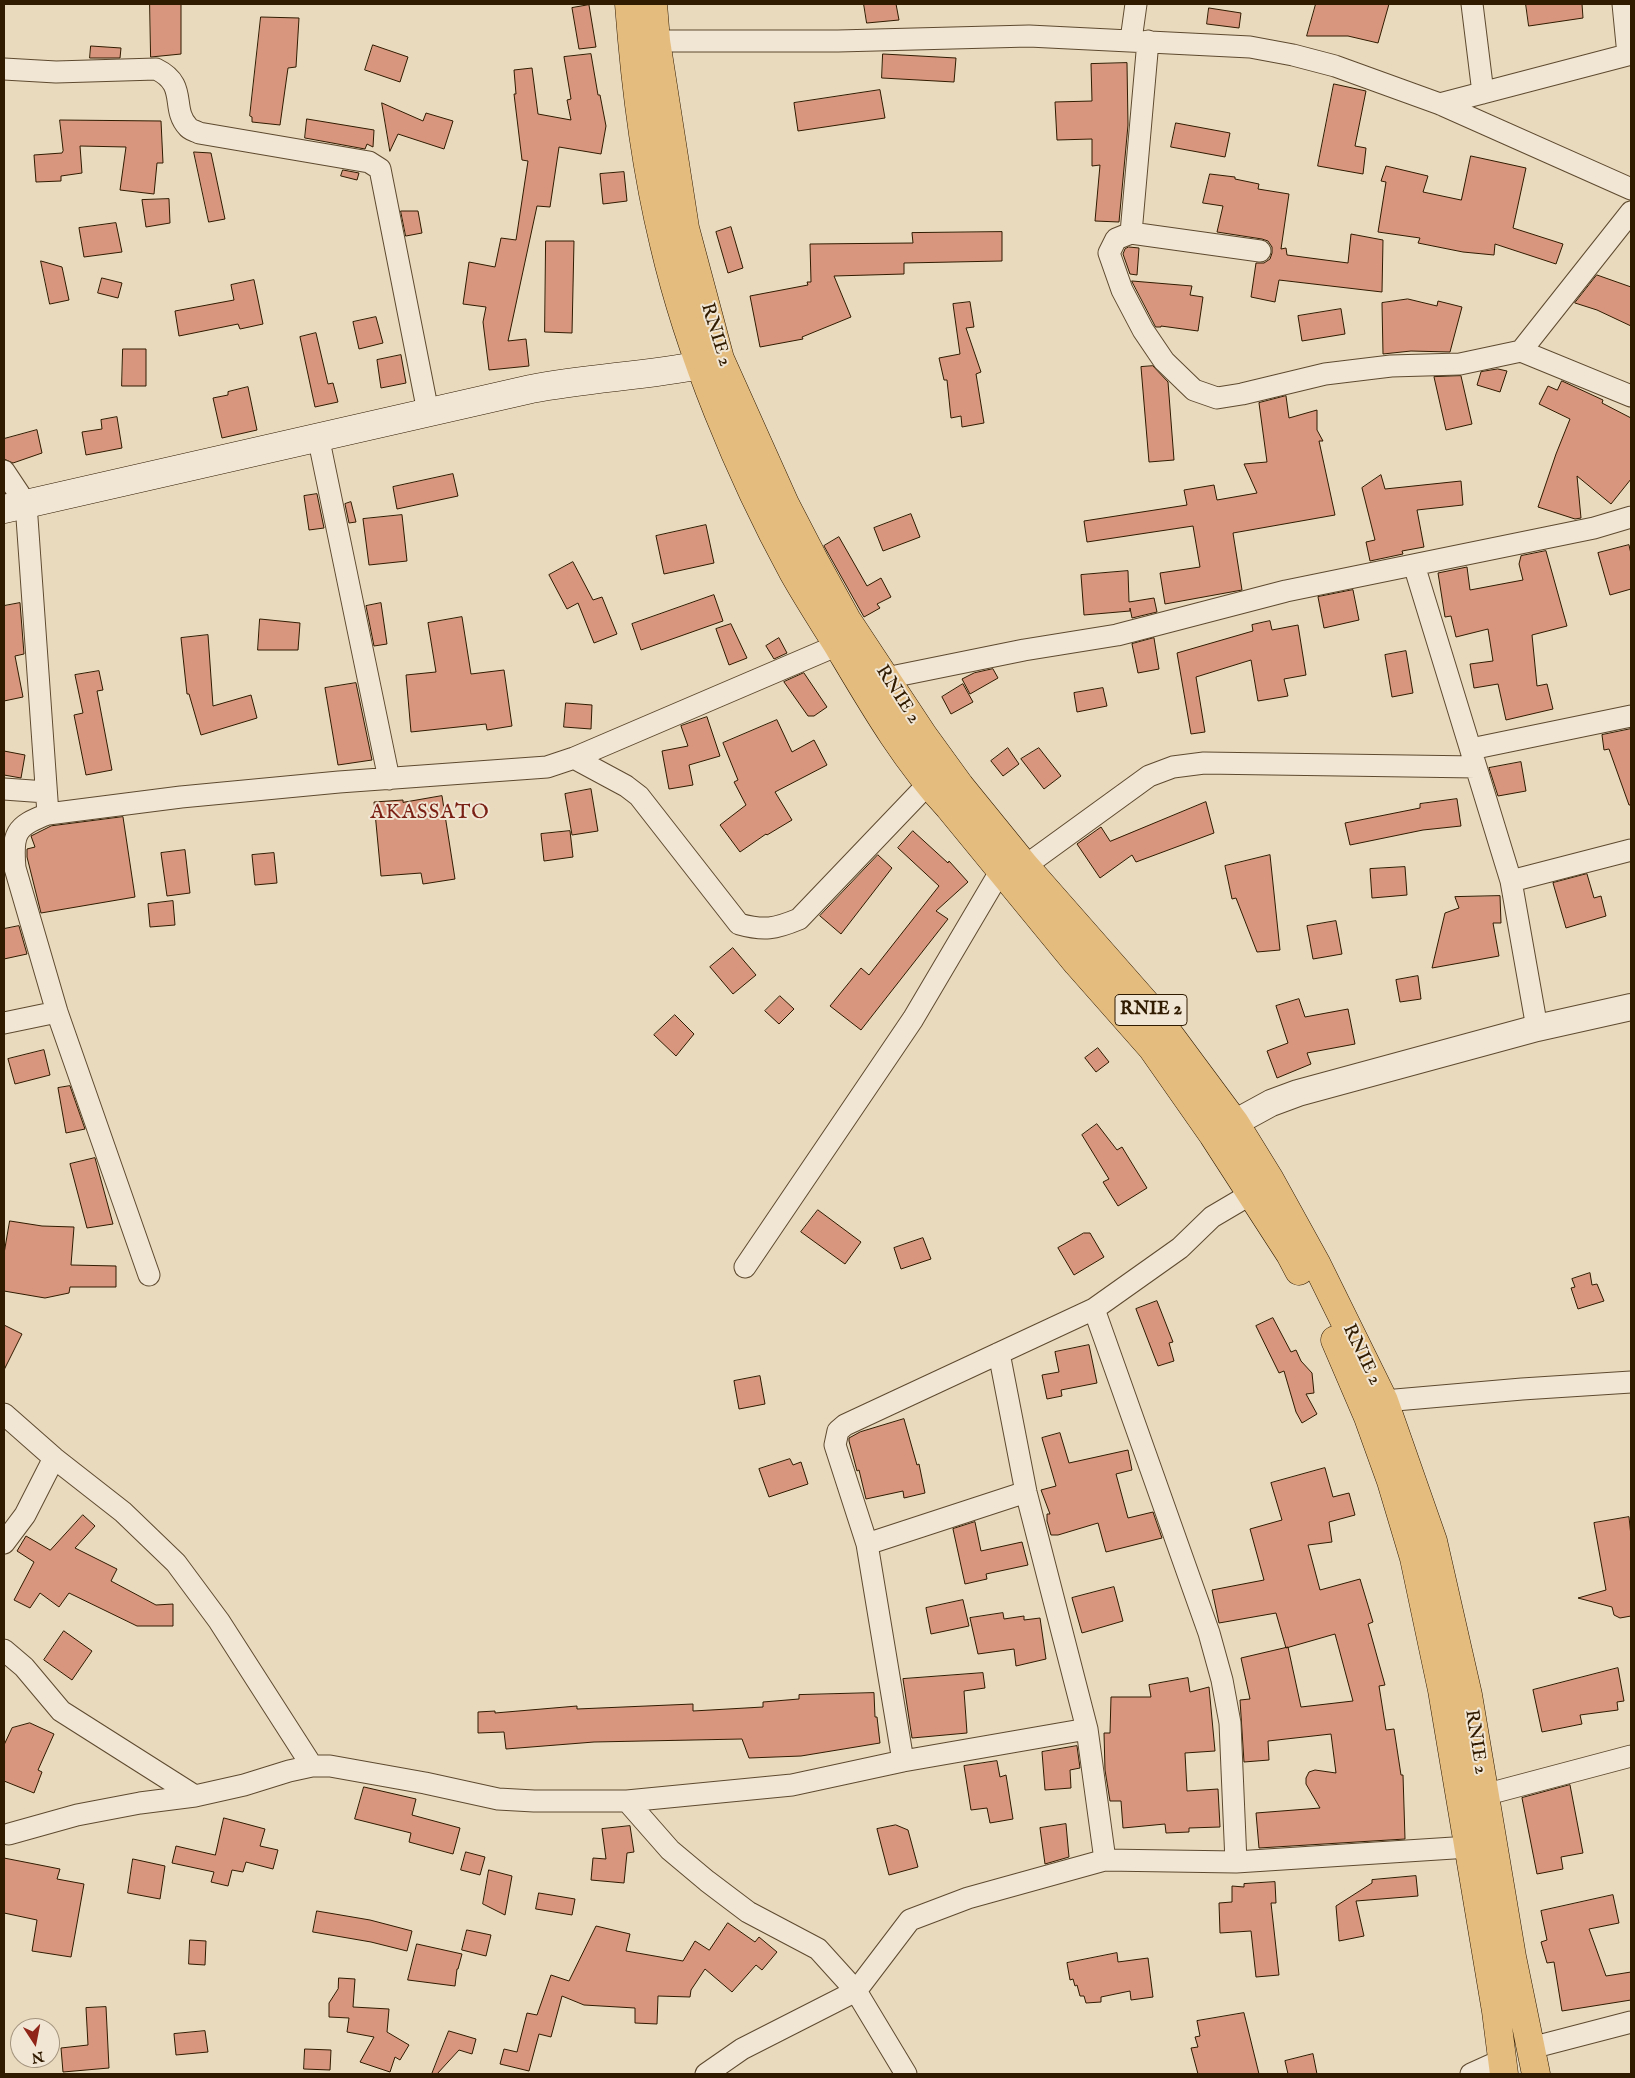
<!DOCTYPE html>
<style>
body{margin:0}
#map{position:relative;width:1635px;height:2078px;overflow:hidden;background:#e9d9bd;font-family:"IM FELL English",serif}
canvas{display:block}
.frame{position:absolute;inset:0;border:5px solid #301b00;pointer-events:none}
.north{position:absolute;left:10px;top:2018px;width:50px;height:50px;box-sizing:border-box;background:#f1e6d4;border:1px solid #a4957f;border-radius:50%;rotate:169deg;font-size:14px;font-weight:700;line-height:20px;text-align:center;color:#301b00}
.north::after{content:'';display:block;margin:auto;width:18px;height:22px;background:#8f2418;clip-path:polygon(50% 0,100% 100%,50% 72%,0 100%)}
</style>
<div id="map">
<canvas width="1635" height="2078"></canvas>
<div class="frame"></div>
<div class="north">N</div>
</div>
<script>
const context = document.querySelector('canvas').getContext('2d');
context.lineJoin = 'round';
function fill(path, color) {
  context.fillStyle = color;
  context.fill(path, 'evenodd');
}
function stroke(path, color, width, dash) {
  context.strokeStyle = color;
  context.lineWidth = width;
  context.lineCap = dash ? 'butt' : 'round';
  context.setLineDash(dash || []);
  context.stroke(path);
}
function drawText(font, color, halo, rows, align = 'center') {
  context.font = font + ' "IM FELL English",serif';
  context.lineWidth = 4;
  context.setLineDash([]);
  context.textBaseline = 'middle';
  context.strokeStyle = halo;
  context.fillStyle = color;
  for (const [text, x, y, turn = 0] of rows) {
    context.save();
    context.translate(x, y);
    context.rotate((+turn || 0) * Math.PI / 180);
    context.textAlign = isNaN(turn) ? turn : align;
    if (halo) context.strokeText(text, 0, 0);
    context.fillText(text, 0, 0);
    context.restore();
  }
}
const building = new Path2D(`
 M150,4h31v50l-30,3z
 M864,4h32l3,16 -32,3z
 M1316,4h73l-11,39 -30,-7h-41z
 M1526,4h56l1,14 -54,8z
 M589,5l7,42 -17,2 -7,-41z
 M1209,8l32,5 -2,15 -32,-4z
 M261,17l38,1 -3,49 -8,1 -8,57 -28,-3v-5l-2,-1z
 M373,45l35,12 -8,25 -35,-12z
 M91,46l30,2 -1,10h-30z
 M591,54l7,41h2l6,31 -5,28 -42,-7 -9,60 -13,-1 -29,135 18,-2 3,27 -40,4 -6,-48 3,-15 -23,-3 6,-42 26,5 6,-29 15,2 12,-79 -6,-1 -8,-66h2l-2,-24 18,-2 6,46 33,6 -4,-20 4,-1 -7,-42z
 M883,54l73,4 -2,24 -72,-4z
 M1127,63l1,62 -9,97 -24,-1 5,-56 -8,1v-27l-35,1 -2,-38 37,-1 -1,-37z
 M1334,84l32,7 -11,55 11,2 -3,26 -45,-8z
 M880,90l5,28 -87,13 -4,-28z
 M382,103l41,18 3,-8 27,8 -9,28 -46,-15 -8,17z
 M307,119l67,11 -1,17 -6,-3 -2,5 -60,-11z
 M60,120l101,1 2,42h-6l-3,31 -34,-4 6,-43 -46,-1 2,27 -21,3v5l-25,1 -2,-27 28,-2 1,-2z
 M1176,123l54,10 -5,24 -54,-10z
 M194,152l17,1 14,66 -16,3z
 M1471,156l55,12 -13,60 50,16 -7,20 -61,-20 -1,11 -31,-3 -45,-9 2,-5 -42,-6 8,-50 -5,-1 5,-15 42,10 -5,16 38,8z
 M343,170l16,3 -2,7 -16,-4z
 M624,172l3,29 -24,3 -3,-30z
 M1210,174l25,3v2l24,5 -1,5 31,5 -8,55 5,-1 1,7 61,8 3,-29 32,6 -1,52 -103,-12 -4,22 -24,-5 5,-34h8l6,-4 2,-6v-6l-4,-6 -6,-2 -45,-7 6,-26 -20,-3z
 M169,199l1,24 -24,4 -4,-27z
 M401,211h17l4,22 -16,3z
 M116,223l6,29 -38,5 -5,-29z
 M731,227l12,41 -15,5 -12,-41z
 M1002,232v29l-98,2v11l-70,2 17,41 -49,20 1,2 -43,8 -10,-51 58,-11 -1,-3h4l-1,-38 103,-1 -1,-10z
 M546,241h28l-2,92 -27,-1z
 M1129,247l10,1 -2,27 -7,-1 -7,-20 2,-5z
 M41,261l21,6 7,33 -19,4z
 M1597,275l34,12v39l-34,-16 -22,-7z
 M102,278l20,5 -4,15 -20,-5z
 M254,280l9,44 -23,5 -2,-5 -59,12 -4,-25 59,-11 -3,-15z
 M1132,281l60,5 -2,9 13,2 -5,34 -37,-5v1h-5z
 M1408,299l29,7 1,-5 24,6 -12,45 -39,-1 -28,3 -1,-51z
 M970,302l4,25 -8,1 15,44 -5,2 8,49 -22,4 -1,-11 -10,2 -4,-38h-3l-5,-22 21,-4 -7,-50z
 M1341,309l4,25 -43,7 -4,-25z
 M376,317l7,26 -24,6 -6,-27z
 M316,333l12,51 5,-1 5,19 -23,5 -15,-70z
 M123,349h23v37h-24z
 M401,355l5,28 -25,5 -4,-28z
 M1153,366l15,16 6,78 -25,2 -8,-95z
 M1498,369l9,2 -7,21 -23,-7 4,-13z
 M1461,376l11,48 -26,6 -12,-53z
 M1562,381l41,19 -1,3 29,15v61l-20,25 -34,-28 4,42 -6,1 -37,-12 18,-53 14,-35 -31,-15 9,-18 9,4z
 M248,387l9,43 -35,8 -9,-40 15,-3v-3z
 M1286,396l3,22 28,-8v20l6,11h-4l16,74 -102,18 9,57 -77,14 -5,-31 40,-6 -7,-41 -106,16 -3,-21 103,-16 -3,-15 30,-5 3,15 40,-7 -13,-29 23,-2 -8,-59z
 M117,417l5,31 -36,7 -4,-23 20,-3 -1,-9z
 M37,430l5,23 -29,10 -9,-4v-20z
 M453,474l5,22 -61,13 -4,-22z
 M1381,475l4,14 76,-8 2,24 -46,5 7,37 -22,4 1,3 -33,7 -4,-19 9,-2 -13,-52z
 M317,494l7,34 -15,2 -5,-34z
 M351,502l5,20 -7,1 -4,-19z
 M911,514l9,23 -37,14 -9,-23z
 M402,515l5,46 -38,4 -6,-46z
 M706,525l8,38 -50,11 -8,-38z
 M839,537l28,49 14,-8 10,19 -14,7 3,4 -16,9 -40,-71z
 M1629,545l2,9v35l-21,6 -12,-42z
 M1546,551l21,75 -35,9 5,51 10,-2 6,25 -47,11 -8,-36 -24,4 -4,-24 23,-3 -5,-32 -32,8 -5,-21 -6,1 -7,-44 29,-6 3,23 53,-10 -4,-16 2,-8z
 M573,562l20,38 9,-3 15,37 -23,9 -16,-40 -11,6 -18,-34z
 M1128,571l1,31 25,-4 3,14 -25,6 -2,-10v3l-46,4 -3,-40z
 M1353,590l6,30 -35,8 -6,-31z
 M714,595l9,26 -82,29 -9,-26z
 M20,603l4,51 -9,2 8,41 -19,4v-95z
 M381,603l6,41 -13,2 -8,-40z
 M462,617l9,57 33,-4 8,56 -25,4 -1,-6 -75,8 -5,-57 30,-3 -8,-49z
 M260,619l40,4 -2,27h-40z
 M1270,621l2,9 26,-5 8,50 -22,4 4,17 -30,5 -7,-41 -55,17 9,55 -14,2 -14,-81 76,-22 -1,-6z
 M731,624l16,34 -18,7 -13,-36z
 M208,635l5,71 38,-11 6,23 -56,17 -12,-41h-2l-6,-56z
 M779,638l8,15 -13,6 -8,-13z
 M1154,638l5,31 -21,4 -6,-29z
 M1406,651l7,42 -21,4 -7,-42z
 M993,669l5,9 -28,16 -8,-15 12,-6z
 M99,671l4,19 -6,1 15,79 -26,5 -12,-60 9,-2 -8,-38z
 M804,673l23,34 -13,9h-6l-24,-34z
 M356,683l16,77 -34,5 -13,-77z
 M963,684l10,18 -22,12 -9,-17z
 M1103,688l4,18 -30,6 -3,-19z
 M566,703l26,2 -1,24 -27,-2z
 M707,717l13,39 -31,9 4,20 -24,4 -7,-38 26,-5 -7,-20z
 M777,720l15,32 22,-12 13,25 -52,27 17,28 -25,15 -1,-1 -26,18 -20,-27 26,-20 -12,-23 4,-2 -15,-37z
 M1631,729v76h-2l-20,-56 -5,1 -2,-15z
 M1008,748l11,16 -16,12 -12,-15z
 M1039,748l22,28 -17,13 -23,-30z
 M4,751l21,4 -4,23 -17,-3z
 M1521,762l5,29 -28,5 -9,-28z
 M591,789l7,42 -26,4 -7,-41z
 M442,796l13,83 -32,5 -2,-11 -40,3 -7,-74 29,-2v2z
 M1457,799l4,27 -38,4 -73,15 -5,-22 75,-15v-4z
 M1206,802l8,31 -78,29 -4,-7 -32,23 -23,-34 24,-17 9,14z
 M123,817l12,80 -94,16 -14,-56v-8l8,-2 -4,-11 20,-10z
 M570,831l3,26 -29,4 -3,-27z
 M913,831l35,32 1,-2 19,21 -32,29 12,8 -87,111 -31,-24 31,-38 8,7 70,-89 -41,-38z
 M185,850l5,43 -23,3 -6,-43z
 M274,853l3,30 -22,2 -3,-30z
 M878,855l14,13 -51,66 -21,-18z
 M1270,855l10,95 -23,2 -21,-54 -4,1 -7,-33z
 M1405,867l2,28 -35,3 -2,-29z
 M1587,874l7,24 7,-2 5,20 -40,12 -13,-45z
 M1500,896l1,27h-8l6,33 -67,12 13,-55 14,-5 -4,-11z
 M173,901l2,24 -25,2 -2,-23z
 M1336,921l6,33 -29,5 -6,-33z
 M19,926l8,28 -23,5v-30z
 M733,948l23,27 -23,19 -23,-27z
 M1418,976l3,23 -21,3 -4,-22z
 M780,996l14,13 -15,15 -14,-13z
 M1299,999l6,18 43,-8 7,35 -48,9 4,11 -34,14 -10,-27 21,-8 -12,-37z
 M675,1015l19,19 -18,22 -22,-21z
 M1098,1048l11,14 -13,10 -11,-14z
 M44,1050l6,25 -35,9 -7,-25z
 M70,1086l15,43 -19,4 -8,-45z
 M1097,1124l20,26 5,-3 25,41 -29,18 -15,-24 6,-3 -27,-44z
 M95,1158l18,66 -26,4 -17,-64z
 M818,1210l43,32 -16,22 -44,-32z
 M10,1221l32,5 32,1 -3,38 45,1v21h-46l-1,6 -24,5 -41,-7v-37z
 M1084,1233h6l14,24 -30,18 -16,-27z
 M923,1238l8,21 -30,10 -7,-21z
 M1590,1273l2,12 5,-1 7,17 -26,8 -7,-21 4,-1 -3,-8z
 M1157,1301l16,41 -4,1 5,18 -16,5 -22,-57z
 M1273,1318l18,34 5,-2 5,11 11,12 2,20 -8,1 11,20 -15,9 -6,-11 -12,-41 -5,2 -23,-47z
 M4,1325l18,9 -18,36z
 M1089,1345l8,38 -36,7 1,6 -15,3 -5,-24 17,-3 -4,-20z
 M760,1376l5,28 -26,5 -5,-28z
 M904,1419l13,46 2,-1 6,29 -21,5 -1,-7 -37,8 -7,-29 -2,1 -8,-30v-3l11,-6z
 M1060,1433l9,30 59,-13 4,20 -16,4 12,44 25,-6 9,26 -56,14 -8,-29 -40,12h-7l-4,-14v-7h3l-9,-24 15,-4 -14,-48z
 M790,1459l3,6 8,-3 7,22 -39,13 -10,-28z
 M1325,1468l8,29 16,-4 6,22 -26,7 3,20 -24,3 12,45 40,-11 13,43 -5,2 17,61 -6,1 7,44 8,-1 7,46h2l2,64 -146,9 -3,-35 64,-5 -14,-24v-6l3,-6 6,-2 21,3 -5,-39 -63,7 1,19 -25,2 -4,-62 10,-1 -9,-41 47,-11 13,60 52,-6 -18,-67 -49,14 -10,-35 -57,10 -7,-33 52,-10 -14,-51 32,-9 -11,-37z
 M83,1515l12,11 -20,22 42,21 -6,12 45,24 17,-1v22h-36l-68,-33 -10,14 -19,-14 -10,15 -16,-8 20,-38 -17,-11 9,-15 24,14z
 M1629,1517l2,19v80l-11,2 -6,-3 -2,-8 -34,-9 28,-8 -12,-67z
 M975,1522l6,29 41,-9 6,23 -42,9 1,5 -22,5 -12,-55z
 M1114,1587l9,34 -41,12 -10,-35z
 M963,1600l6,26 -38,8 -5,-26z
 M1003,1613l1,6 20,-3v4l16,-2 6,41 -30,7 -2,-17 -36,5 -8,-36z
 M64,1631l28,20 -20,29 -28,-20z
 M1618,1668l6,33 -7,1 1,8 -38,5 2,9 -40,8 -9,-42z
 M983,1673l2,15 -21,3 3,42 -55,5 -9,-59z
 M1188,1678l2,14 19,-5 6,64 -30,2 2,38 31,-2 2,38 -31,1v4l-23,1 -1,-9 -42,4 -2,-27h-11l-5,-31 -1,-37h6l1,-36h40l-2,-12z
 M874,1693l1,24h2l3,26 -79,13 -52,2 -7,-19 -148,3 -88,7 -2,-17 -26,1v-21l17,-1v2l82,-7v3l116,-5v7l70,-4v-5l36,-3v-4z
 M30,1723l24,11 -16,36 4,2 -8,21 -30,-12v-36l8,-17z
 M1077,1746l3,22 -10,2 1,18 -26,2 -3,-38z
 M997,1761l3,16 6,-2 7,44 -23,4 -3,-15 -16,2 -7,-44z
 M1570,1785l13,68 -22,4 2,12 -26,5 -15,-76z
 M364,1787l52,12 -4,16 48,13 -7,26 -44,-12 2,-9 -56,-14z
 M224,1818l41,11 -5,17 18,4 -5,19 -27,-7 -3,10 -11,-2 -4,16 -17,-4 3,-10 -42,-9 4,-17 39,9z
 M1066,1824l3,33 -24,7 -5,-36z
 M896,1825l12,5 10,37 -29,8 -12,-46z
 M630,1826l4,26 -7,1 -3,30 -33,-3 2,-22 13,1 -4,-30z
 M466,1852l19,5 -5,18 -19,-5z
 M4,1858l56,11 -3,10 27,5 -13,73 -39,-6 5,-31 -33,-7z
 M133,1859l32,7 -5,33 -32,-6z
 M489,1870l23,6 -7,39 -22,-11z
 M1416,1876l2,20 -62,5 8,35 -25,5 -3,-35 36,-23v-3z
 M1275,1882l1,21h-5l8,72 -23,2 -5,-46 -31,2 -1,-30 13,-1v-16l12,1v-3z
 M539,1893l36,6 -3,16 -36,-6z
 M1613,1895l6,28 -30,6 17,47 25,-4v28l-69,11 -8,-49 -7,1 -6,-21 6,-2 -6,-29z
 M317,1911l53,9 42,11 -5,20 -36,-9 -58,-10z
 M728,1923l27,19 4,-5 18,15 -15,18 -6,-5 -24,27 -27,-23 -14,21 -1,7 -32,-1 -1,28 -22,-1v-15l-51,-3 -22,-9 -11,41 -12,-3 -10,37 -29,-7 4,-15 13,3 10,-39 10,2 14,-40 18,6 27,-55 34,8 -4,17 57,10 12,-20 14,9z
 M467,1930l24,5 -5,21 -24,-6z
 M190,1940l16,1 -1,24 -16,-1z
 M417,1944l45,10 -4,15h-1l-2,17 -47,-6z
 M1117,1953l1,9 30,-4 5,39 -22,3 -1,-9 -29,6v5l-15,1 -2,-7h-4l-3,-11 -2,1 -2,-7 -3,1 -3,-17z
 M339,1978l16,1 -2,28 36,2 -2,23 22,13 -9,15 -5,-3 -5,15 -30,-10 14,-25 -27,-5 2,-14 -20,-1v-14l9,-14z
 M106,2007l3,61 -46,4 -2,-24 27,-3 -2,-37z
 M1244,2013l15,61h-61l-7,-26 7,-1 -3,-10 5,-1 -3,-15z
 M205,2031l3,21 -32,3 -2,-21z
 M449,2031l27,8 -4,15 -13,-4 -22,24h-5z
 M305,2049l26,1 -1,20 -26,-1z
 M1313,2054l4,20h-29l-3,-13z`);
fill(building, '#d7967d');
stroke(building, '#301b00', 1);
const minor = new Path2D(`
 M1472,4l11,89
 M1623,4l5,51
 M1131,40l5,-36
 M656,41h182l191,-5 221,11 43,8 42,11 105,38 191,85
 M4,69l52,3 100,-3c33,16 14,39 32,58 2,3 8,4 11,6l170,29 11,7 48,243
 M1440,104l191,-50
 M1131,233l17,-192
 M1260,251l-129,-18 -15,6 -7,14 13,37 21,40 21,31 30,29 23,8 25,-4 83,-20 66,-8 69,-2 61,-13 110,45
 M1521,351l110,-139
 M318,436l71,343
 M4,471l22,33 22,310c-33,12 -36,20 -33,54l42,144 92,263
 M1414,565l97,316 26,147
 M886,678l138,-28 93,-15 169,-44 308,-63 37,-11
 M1471,749l160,-33
 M574,758l52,28 13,10 100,128c25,7 36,5 60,-5l129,-135
 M4,789l42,3
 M48,814l133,-17 158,-15 208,-15 27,-9 264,-113
 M1025,866l124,-90 24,-9 31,-4 272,4
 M1511,881l120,-31
 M4,1023l53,-11
 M745,1267l168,-248 88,-149
 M1094,1309l115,324 13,47 8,43 6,139
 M999,1353l27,139 61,237 18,131
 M1384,1401l138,-12 109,-7
 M4,1414l50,44 69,54 53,51 43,58 93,145
 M4,1543l21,-28 29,-57
 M867,1544l159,-52
 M4,1650l20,17 37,44 134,85
 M903,1761l-36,-217 -32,-99 3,-14 7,-6 249,-116 86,-61 32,-31 39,-23
 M1484,1795l147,-39
 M627,1801l43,49 37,31 41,31 70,37 38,42 50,83
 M9,1834l68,-19 63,-12 55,-7 49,-11 45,-14 23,-5h18l95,17 73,16 36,2h93l165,-16 111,-24 184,-32
 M1531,2048l100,-26
 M706,2074l36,-25 114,-58 54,-71 58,-22 137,-38 131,2 233,-15
 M1471,2074l31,-14`);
const tertiary = new Path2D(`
 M1216,1133l55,-30 27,-10 239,-65 94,-21`);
const secondary = new Path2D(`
 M4,509l527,-120c56,-11 114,-13 170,-24`);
const trunk = new Path2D(`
 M629,4c6,80 16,162 35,240 25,108 76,231 129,328 14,25 29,48 44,72 34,57 67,115 112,163l128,156 75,85 61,87 77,119 9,17
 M653,4l3,37 29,187 35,131 65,145 29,56 33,60 76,115 37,51 65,80 124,141 86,116 34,55 47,85 68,138 49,140 35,154 44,262 24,117
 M1335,1340l33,77 23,64 23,77 28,132 54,321 8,63`);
stroke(minor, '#5e4a2f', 23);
stroke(tertiary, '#5e4a2f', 28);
stroke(secondary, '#301b00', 29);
stroke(trunk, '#301b00', 29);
stroke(minor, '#f1e6d4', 21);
stroke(tertiary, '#f1e6d4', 26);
stroke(secondary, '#f1e6d4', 28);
stroke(trunk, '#e4bc7e', 28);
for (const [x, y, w] of [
 [1151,1010,72]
]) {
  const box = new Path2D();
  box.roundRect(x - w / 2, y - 15.5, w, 31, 4);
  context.fillStyle = '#f1e6d4';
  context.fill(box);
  stroke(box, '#301b00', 1);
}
drawText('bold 18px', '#301b00', null, [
 ["RNIE 2",1151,1010]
]);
drawText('19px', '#301b00', '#f1e6d4', [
 ["RNIE 2",715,335,73],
 ["RNIE 2",897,695,57],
 ["RNIE 2",1361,1355,64],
 ["RNIE 2",1475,1742,81]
]);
context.letterSpacing = '1px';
drawText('21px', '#7a1f14', '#f1e6d4', [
 ["AKASSATO",430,814]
]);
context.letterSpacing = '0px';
</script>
